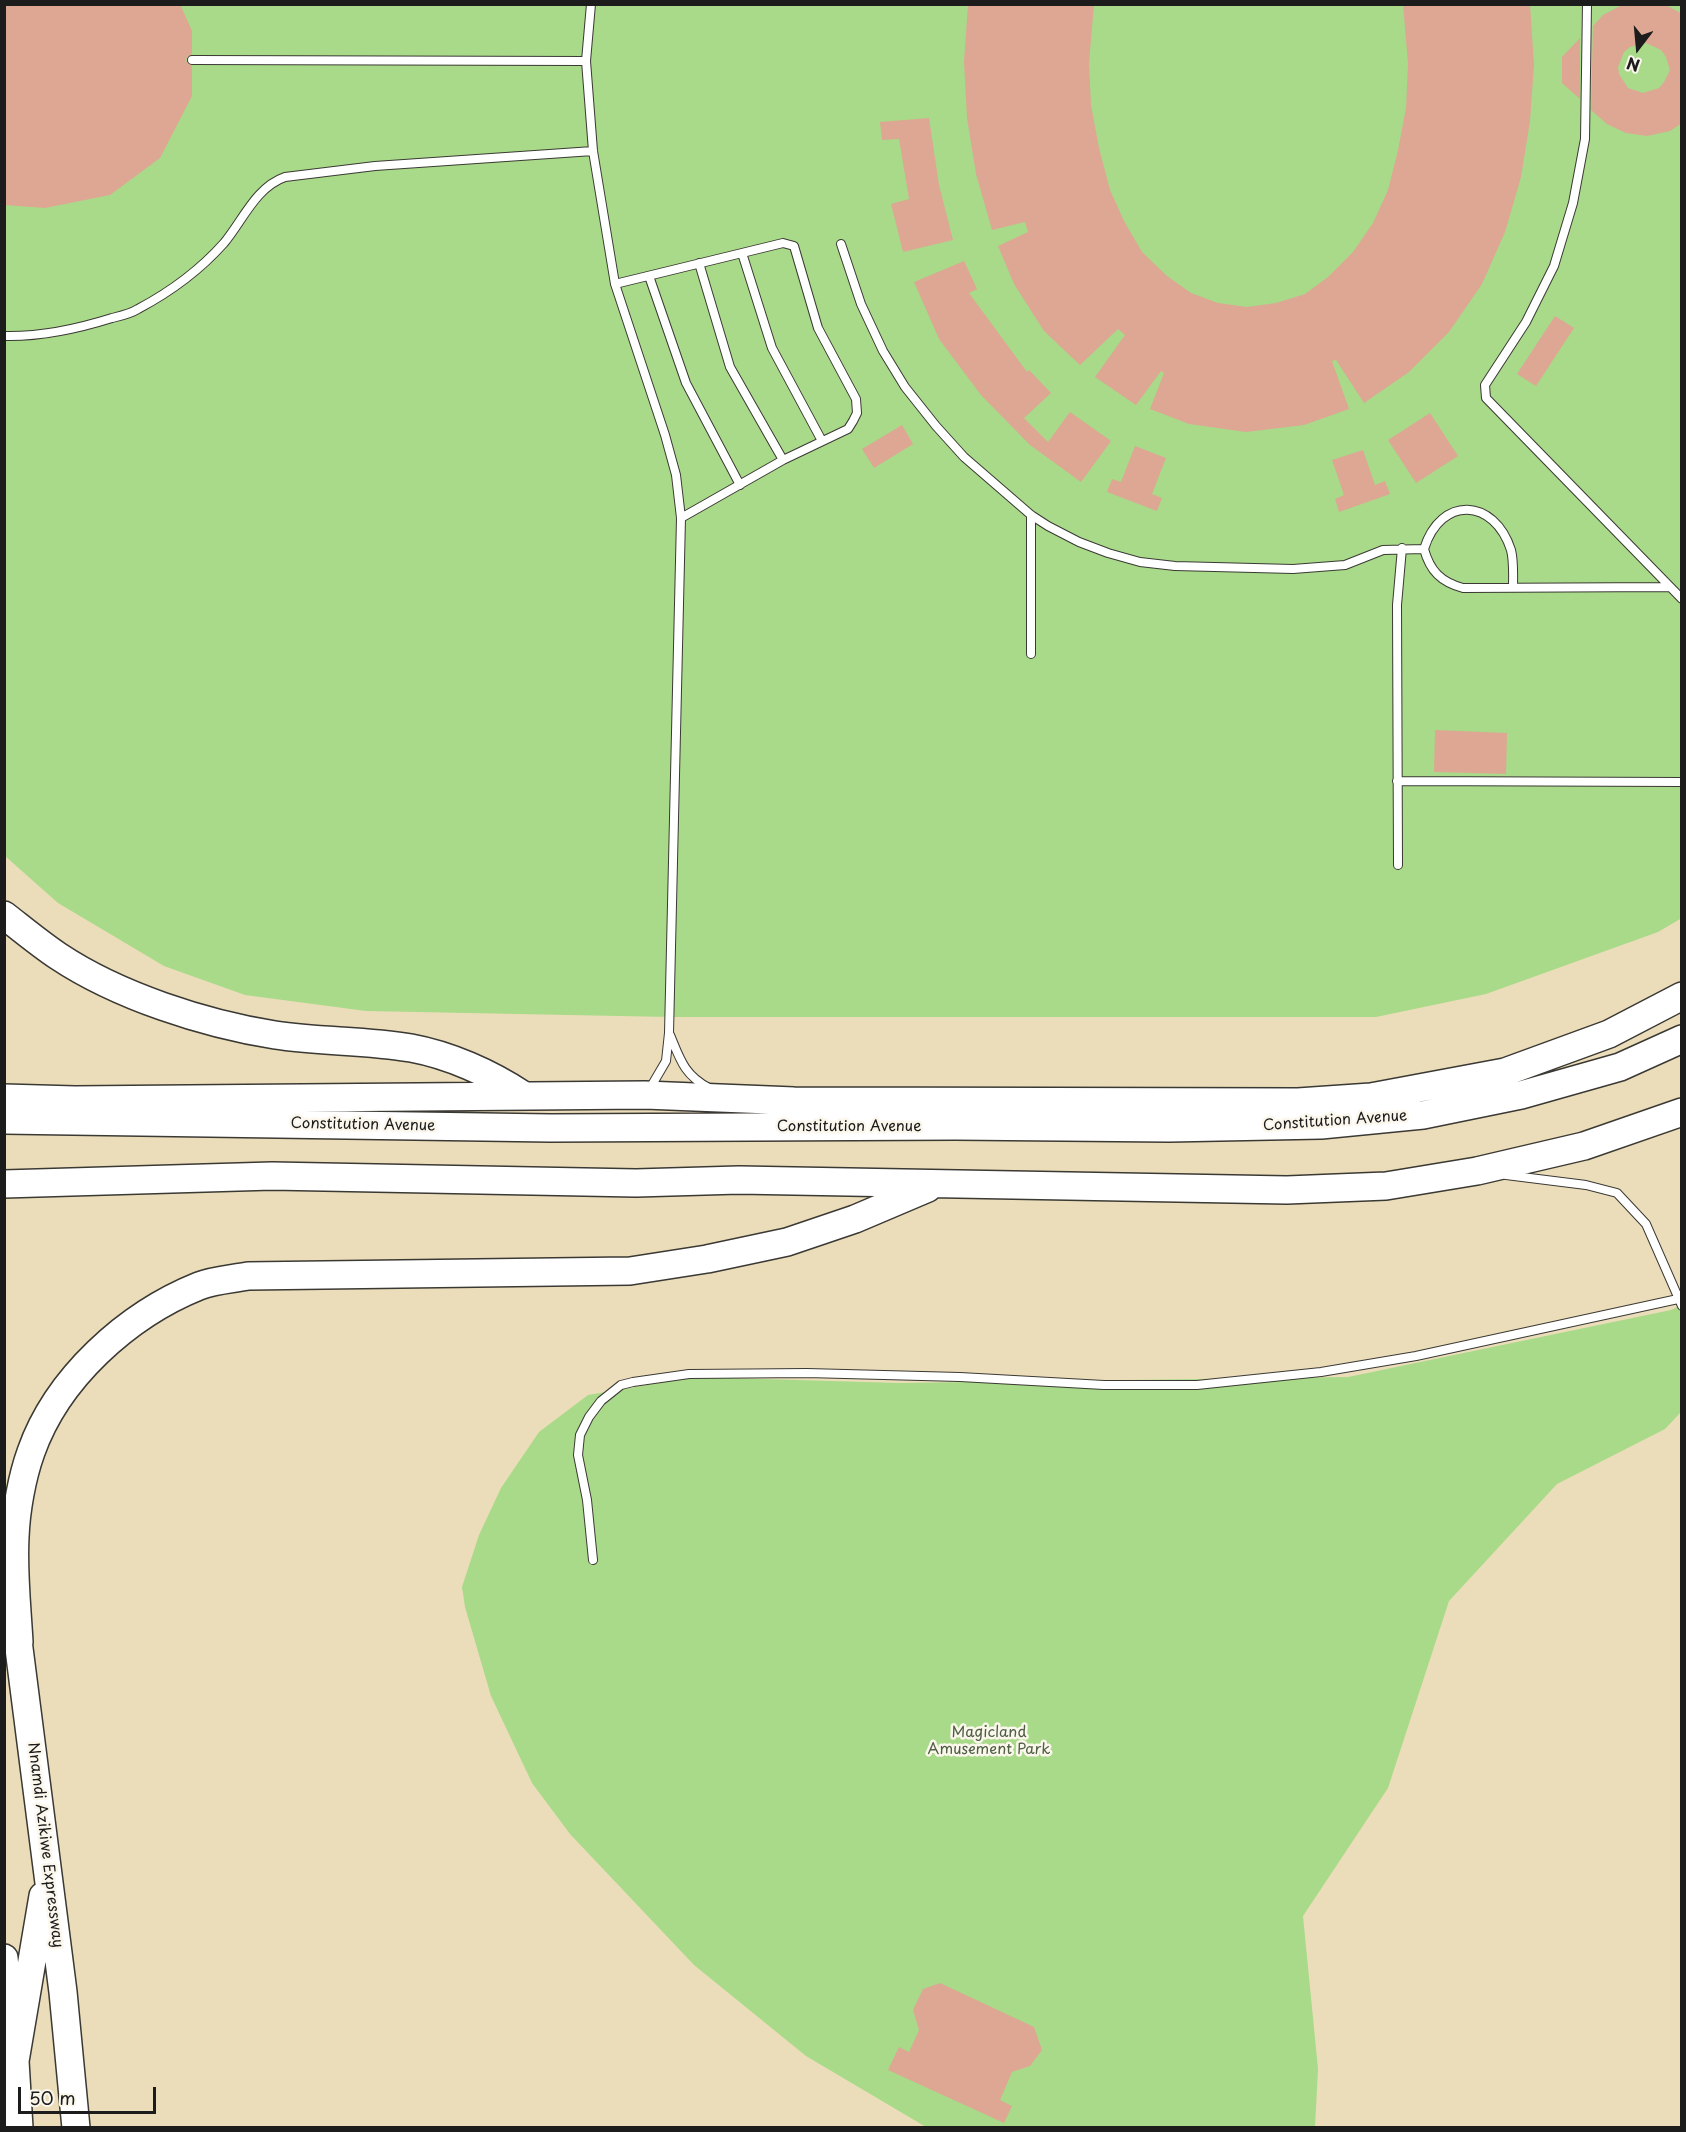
<!DOCTYPE html>
<style>
body{margin:0}
#map{position:relative;width:1686px;height:2132px;overflow:hidden;background:#ebddb9;font-family:"Playpen Sans",sans-serif}
canvas{display:block}
.frame{position:absolute;inset:0;border:6px solid #1c1c1c;pointer-events:none}
.north{position:absolute;left:1608px;top:18px;width:60px;height:60px;-webkit-text-stroke:4px #fbf7ec;paint-order:stroke;rotate:196deg;font-size:16px;font-weight:700;line-height:24px;text-align:center;color:#1c1c1c}
.north::after{content:'';display:block;margin:auto;width:21px;height:27px;background:#1c1c1c;clip-path:polygon(50% 0,100% 100%,50% 72%,0 100%)}
.scale{position:absolute;left:18px;top:2087px;width:138px;height:27px;box-sizing:border-box;border:3px solid #1c1c1c;border-top:0;padding-left:8px;font-size:18px;line-height:21px;white-space:nowrap;color:#1c1c1c;-webkit-text-stroke:4px #fbf7ec;paint-order:stroke}
</style>
<div id="map">
<canvas width="1686" height="2132"></canvas>
<div class="frame"></div>
<div class="north">N</div>
<div class="scale">50 m</div>
</div>
<script>
const context = document.querySelector('canvas').getContext('2d');
context.lineJoin = 'round';
function fill(path, color) {
  context.fillStyle = color;
  context.fill(path, 'evenodd');
}
function stroke(path, color, width, dash) {
  context.strokeStyle = color;
  context.lineWidth = width;
  context.lineCap = dash ? 'butt' : 'round';
  context.setLineDash(dash || []);
  context.stroke(path);
}
function drawText(font, color, halo, rows, align = 'center') {
  context.font = font + ' "Playpen Sans",sans-serif';
  context.lineWidth = 5;
  context.setLineDash([]);
  context.textBaseline = 'middle';
  context.strokeStyle = halo;
  context.fillStyle = color;
  for (const [text, x, y, turn = 0] of rows) {
    context.save();
    context.translate(x, y);
    context.rotate((+turn || 0) * Math.PI / 180);
    context.textAlign = isNaN(turn) ? turn : align;
    if (halo) context.strokeText(text, 0, 0);
    context.fillText(text, 0, 0);
    context.restore();
  }
}
fill(new Path2D(`
 M5,5h1676l1,913 -24,14 -172,62 -110,23h-706l-304,-6 -121,-16 -81,-29 -106,-63 -53,-47z
 M1681,1305v107l-16,17 -108,55 -108,117 -61,187 -85,128 15,153 -3,58h-389l-120,-71 -112,-91 -124,-131 -38,-51 -41,-87 -26,-89 -3,-20 17,-52 22,-47 38,-56 49,-37 107,-18 204,6 449,-6 323,-67z`), '#a8da89');
fill(new Path2D(`
 M4,4h176l12,27v23l-5,3 -1,4 6,5v30l-32,62 -50,37 -65,13 -41,-3z
 M968,4h126l-5,59 2,42 8,43 11,42 14,31 18,31 25,24 24,17 27,10 29,4 29,-4 29,-9 23,-17 25,-25 20,-29 15,-33 10,-40 8,-42 2,-44 -5,-60h127l4,61 -4,56 -9,56 -16,55 -23,52 -33,48 -40,40 -45,31 -28,-43 -4,1 17,48 -45,16 -58,7 -57,-8 -39,-15 14,-36 -3,-2 -25,34 -41,-28 30,-42 -7,-6 -38,36 -36,-34 -30,-47 -16,-38 30,-14 -3,-10 -33,8 -16,-56 -9,-56 -3,-56z
 M1662,4l6,2 14,8v109l-12,8 -23,5 -21,-3 -19,-9 -16,-14 2,-84 10,-11 19,-10zM1646,43l15,7 5,7 4,13 -6,12 -5,6 -16,5 -15,-5 -9,-14 -1,-7 6,-15 6,-5z
 M1580,38v61l-18,-16v-26z
 M929,118l10,67 14,55 -50,12 -12,-48 18,-5 -10,-60 -17,1 -2,-18z
 M964,261l13,28 -8,4 58,79 2,-2 22,23 -27,25 24,24 22,-30 41,29 -30,41 -51,-37 -49,-50 -42,-56 -25,-57z
 M1555,316l19,12 -38,58 -19,-12z
 M1430,413l28,43 -42,27 -28,-43z
 M902,425l11,19 -39,24 -12,-19z
 M1135,446l31,12 -14,36 10,4 -5,13 -50,-19 5,-13 9,3z
 M1363,450l12,35 10,-4 5,13 -51,18 -4,-13 9,-4 -12,-35z
 M1435,730l72,3 -1,41 -72,-2z
 M940,1983l94,44 8,23 -12,16 -18,6 -12,28 12,6 -8,17 -116,-53 11,-23 10,5 10,-22 -6,-20 10,-21z`), '#dda793');
const lane = new Path2D(`
 M591,4l-5,57 7,90 22,133 50,151 11,40 5,43 -12,515 -3,28 -17,29
 M1587,4l-2,135 -12,64 -19,63 -28,56 -41,63 1,13 196,201
 M192,60l394,1
 M841,244l20,60 22,47 22,36 31,39 28,31 67,58 17,11 31,16 29,11 32,9 35,4 118,3 52,-4 38,-15 41,-1c6,22 17,33 39,39l207,-1
 M742,253l30,95 50,93
 M699,263l31,104 53,93
 M649,276l37,107 54,102
 M615,284l168,-41 11,3 24,82 38,71 1,14 -4,8 -5,8 -65,31 -102,58
 M4,336c37,1 73,-7 108,-18 8,-2 18,-4 26,-9 32,-17 62,-39 86,-66 19,-23 32,-56 61,-66l90,-11 218,-15
 M1424,549c17,-54 70,-51 87,1 3,12 2,26 2,38
 M1031,654v-139
 M1397,781l285,1
 M1398,865l-1,-260 5,-57
 M670,1035c10,24 14,40 39,53
 M1506,1175l80,10 31,8 29,31 36,82
 M593,1560l-6,-60 -9,-45 2,-20 9,-18 12,-16 20,-16 12,-3 56,-8 118,-1 153,4 144,8h93l124,-13 95,-16 262,-57`);
const highway = new Path2D(`
 M4,915c18,14 36,29 54,41 60,40 147,68 217,79 45,7 91,5 136,13 38,7 79,25 112,47
 M4,1098l71,2 570,-5 149,6 504,1 73,-5 134,-25 104,-38 73,-38
 M4,1120l547,8 404,-2 214,2 152,-3 102,-10 98,-20 99,-28 62,-28
 M4,1184l268,-8 364,7 103,-3 548,10 99,-4 91,-15 107,-25 98,-34
 M16,1625l47,367 13,136
 M19,1642c-2,-35 -6,-71 -4,-105 1,-27 7,-60 16,-85 26,-74 96,-137 168,-166 15,-6 33,-7 49,-10l382,-5 77,-12 80,-17 68,-23 73,-31
 M4,1958l11,103 4,67
 M15,2061l28,-165`);
stroke(lane, '#3b3934', 10);
stroke(highway, '#3b3934', 30);
stroke(lane, '#fff', 8);
stroke(highway, '#fff', 27);
drawText('15px', '#1c1c1c', '#fbf7ec', [
 ["Constitution Avenue",1335,1121,-4],
 ["Constitution Avenue",363,1125,1],
 ["Constitution Avenue",849,1127],
 ["Nnamdi Azikiwe Expressway",45,1845,83]
]);
drawText('15px', '#4d5e42', '#fbf7ec', [
 ["Magicland",989,1733],
 ["Amusement Park",989,1750]
]);
</script>
